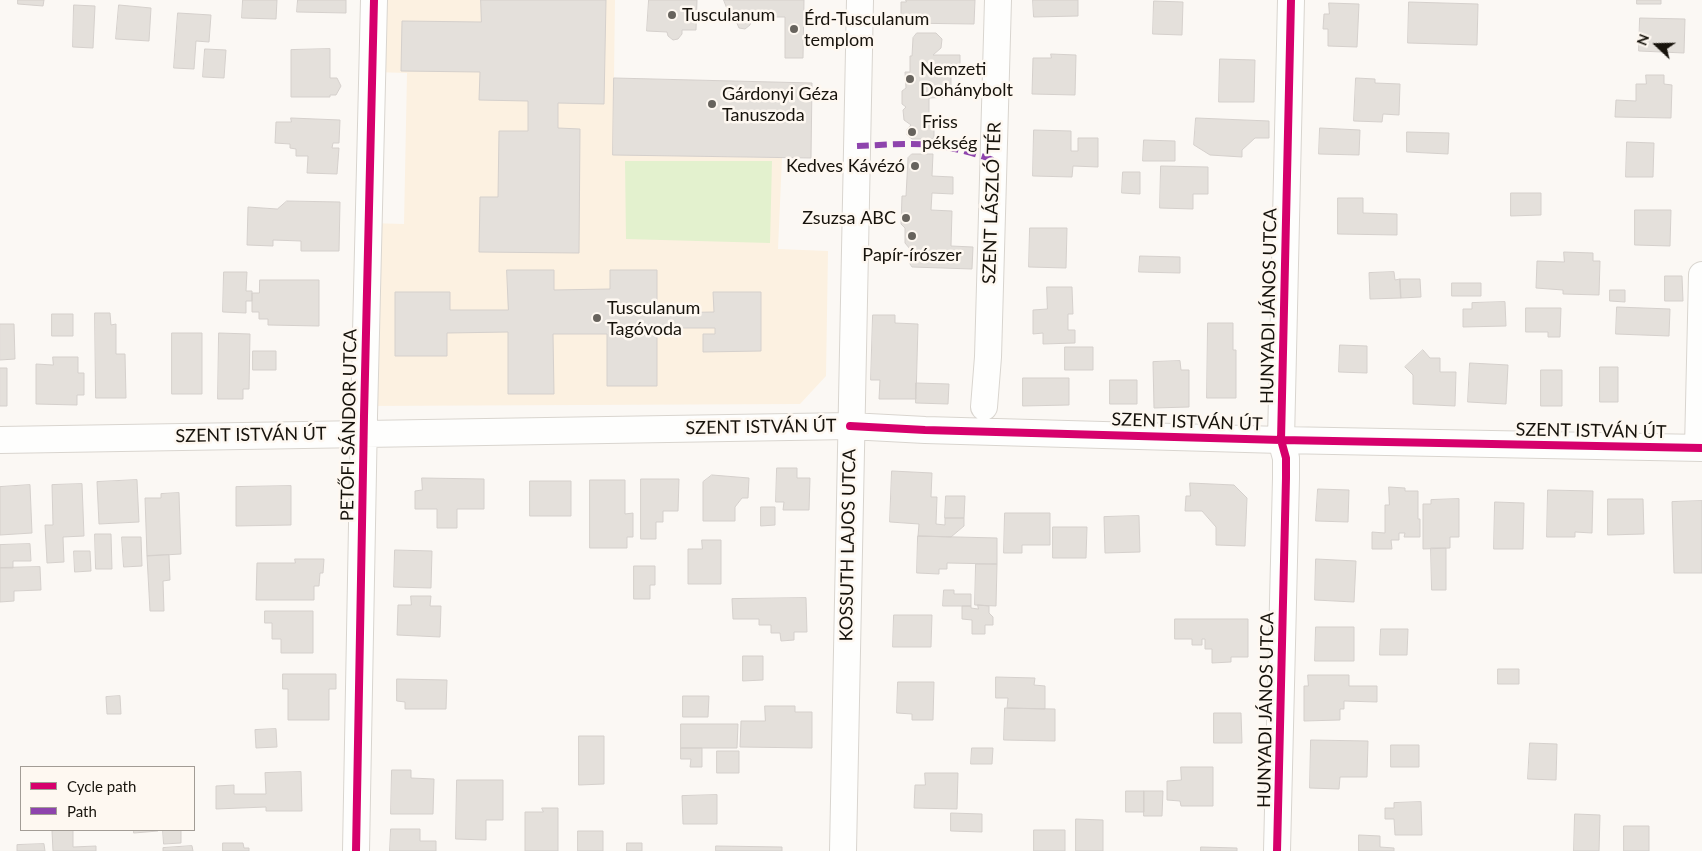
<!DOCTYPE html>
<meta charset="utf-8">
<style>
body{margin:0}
#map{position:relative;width:1702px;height:851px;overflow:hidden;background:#fbf8f4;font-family:Lato,sans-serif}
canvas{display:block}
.legend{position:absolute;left:20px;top:766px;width:175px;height:65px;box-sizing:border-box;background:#fef8f1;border:1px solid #a29c95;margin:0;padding:6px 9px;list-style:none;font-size:15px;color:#17130c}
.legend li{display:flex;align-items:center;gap:10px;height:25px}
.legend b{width:25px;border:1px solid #a29c95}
.north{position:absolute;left:1632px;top:20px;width:50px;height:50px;-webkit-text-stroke:4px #fef8f1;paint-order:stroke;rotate:291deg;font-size:14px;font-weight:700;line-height:20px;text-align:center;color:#17130c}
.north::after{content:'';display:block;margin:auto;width:18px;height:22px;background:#17130c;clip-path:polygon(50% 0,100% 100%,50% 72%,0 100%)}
</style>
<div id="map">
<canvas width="1702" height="851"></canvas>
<ul class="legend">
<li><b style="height:6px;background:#d6006c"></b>Cycle path</li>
<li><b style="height:6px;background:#8e44ad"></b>Path</li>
</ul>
<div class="north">N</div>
</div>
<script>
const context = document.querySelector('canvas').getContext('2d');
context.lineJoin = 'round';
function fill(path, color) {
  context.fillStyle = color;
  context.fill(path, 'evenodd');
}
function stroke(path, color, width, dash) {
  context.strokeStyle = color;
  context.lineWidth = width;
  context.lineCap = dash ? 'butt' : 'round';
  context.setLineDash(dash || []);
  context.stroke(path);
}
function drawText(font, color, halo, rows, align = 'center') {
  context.font = font + ' Lato,sans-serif';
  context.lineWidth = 5;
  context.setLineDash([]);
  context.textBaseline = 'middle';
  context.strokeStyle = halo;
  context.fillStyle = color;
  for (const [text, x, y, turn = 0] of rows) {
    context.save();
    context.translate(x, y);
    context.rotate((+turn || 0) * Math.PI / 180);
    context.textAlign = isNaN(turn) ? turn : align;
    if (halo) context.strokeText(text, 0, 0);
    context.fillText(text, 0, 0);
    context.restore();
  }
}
fill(new Path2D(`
 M374,0h241l-2,154 169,4 -4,91 50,2 -2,125 -26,28 -436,2 5,-183 35,1 3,-151 -34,-1z`), '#fcf1e1');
fill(new Path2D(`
 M625,161h147l-2,82 -144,-4z`), '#e3f1ce');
const building = new Path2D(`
 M18,0h26l-1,6 -25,-2z
 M243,0h34l-1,19 -34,-1z
 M298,0h48v13l-49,-1z
 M481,0h125l-2,104 -46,-1v25l22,1 -1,124 -100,-1 1,-55h18l1,-66h29v-30l-49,-1 1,-28 -79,-1 1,-50 79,1z
 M649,0h48l-1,30h-14v4l-4,5 -5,1 -5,-4 -1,-4 -20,-1z
 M724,0h80l-1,58h-18v-41h-33l-2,8 -5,4 -6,-1 -3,-7 3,-7 -12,-6z
 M906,0h69l-1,24 -73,-1v-21h5z
 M1033,0h45v16l-44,1z
 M1637,0h24v4h-24z
 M1154,1l29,1 -1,33 -29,-1z
 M1409,2l69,2 -1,41 -69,-2z
 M1329,3l30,1 -2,43 -29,-1v-17h-5l1,-15h5z
 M74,5l21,1 -2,42 -20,-1z
 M119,5l32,3 -2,33 -33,-2z
 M178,13l33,2 -2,27 -13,-1 -2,28 -20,-1z
 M1640,18l45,1 -1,34 -45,-2z
 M917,33h19l6,6 -1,9 -8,7h27v16h-9v26l-22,1v25h5v16h-22l-5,-4v-6l4,-4 -7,-5 -1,-10 3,-3 -4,-3v-13l4,-3 -1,-16h5v-16h2l1,-18z
 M205,49l21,1 -2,28 -21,-1z
 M330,49v29h7l4,8 -5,9h-6v2h-39v-47z
 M1051,54l25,1 -1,40 -43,-1 1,-36h18z
 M1220,59l35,1 -1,42h-35z
 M1646,75h18v9l8,1 -1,33 -56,-1 1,-17 20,1v-17h10z
 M614,78l198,5 -1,75 -198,-3z
 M1356,78l19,1v4l25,1 -1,31 -16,-1 -1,8 -28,-1z
 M291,118l49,2 -1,23h-6l-1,5h7l-2,26 -30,-1 1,-17h-12v-7l-6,-1v-4l-15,-1 1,-21h15z
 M1196,118l73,3v17h-14l-13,12v7l-32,-2 -16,-10z
 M1320,128l40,2 -1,25 -40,-1z
 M1034,130l37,1v20h7v-13h20v29l-25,-1 -1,11 -39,-1z
 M1407,132l42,1 -1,21 -41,-2z
 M1144,140l31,1v20h-32z
 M1627,142l27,1 -1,34h-27z
 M912,154h21l-1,22 21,1v17l-21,-1 -1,17 21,1 -1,35 22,1 -1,22 -60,-2 -2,-3v-15l-5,-6v-15l-4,-4 1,-28h4l2,-38z
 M1161,166l47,1v27h-15v15l-33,-1z
 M1123,172h17v22l-18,-1z
 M1511,193h30v22l-30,1z
 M1338,198h25v15l34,1v21l-59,-1z
 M287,201l53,1 -1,49h-38v-10l-28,-1v6l-26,-1 1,-38 29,2z
 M1635,210h36l-1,36 -35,-1z
 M1030,228h37l-1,40 -37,-1z
 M1564,252l29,1v8h7l-1,34 -36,-1v-4l-27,-2 1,-27 27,1z
 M1140,256l40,1v16l-41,-1z
 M507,270h47v20l56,-1v-19h47v43l57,-1 -1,-20h48v59l-58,1v-18h12v-6h-58v58h-50v-52h-54l1,60h-46v-62l-61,1v23h-52v-64h55v18h58z
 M224,272h23l-1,19h6v10h-6v12l-23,-1z
 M1394,272l1,8 5,-1 1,19 -31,1 -1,-26z
 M1665,276h17l1,25h-18z
 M1400,279h20l1,18 -20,1z
 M260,280h59v46l-51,-1v-6h-9v-7h-7v-19h7z
 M1452,283h29v13h-29z
 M1047,287h25l1,27h-5v16h7v13l-32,1v-11l-10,1v-24l14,-1z
 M1610,290h15v12l-15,-1z
 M1505,302l1,24 -43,1v-18h9v-6z
 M1617,307l53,2 -1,27 -53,-2z
 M1526,308h35l-1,29h-12v-5h-22z
 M95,313h15l1,12 5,-1v30h9l1,44h-30z
 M52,314h21v22h-21z
 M873,315h22v8l23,1 -2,75h-37l1,-19h-9z
 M1208,323h25v27h3v48h-29z
 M0,324h14l1,35 -15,1z
 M172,333h30v61h-30z
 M219,333l31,1 -1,55h-6v10h-25z
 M1340,345l27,1v27l-28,-1z
 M1065,347h28v23h-28z
 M1423,350l7,8h10v14h16l-1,34 -42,-2v-29l-8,-8z
 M253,351h23v19h-23z
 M53,357h25v16h6v22h-7v10l-41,-1v-40l17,1z
 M1180,361l1,9h8v37l-35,1 -1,-46z
 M1470,363l38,2 -2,39 -38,-2z
 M1600,367h18v35h-18z
 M0,368h7v38h-7z
 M1541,370h21v36h-21z
 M1023,378h46v27l-46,1z
 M1110,380h27v24h-27z
 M916,383l33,1 -1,20 -32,-1z
 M777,468h20v10h13l-1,32h-26l1,-8h-8z
 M892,471l40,2 -1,24h6l-1,27 9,1v-7h19v8l-13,11 -33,-1 1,-12 -29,-2z
 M712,475l37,3 -1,20h-6l-7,9v14h-32v-39z
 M422,478l62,1v30h-27v19h-20v-19h-22v-18l7,-1z
 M641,479h38l-1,32h-15v11h-7v17h-15z
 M137,480l2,42 -40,2 -2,-42z
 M590,480h35v34l8,-1v24h-6v11h-37z
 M530,481h41v35h-41z
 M1190,483l44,2 13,13 -2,48 -29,-1v-18l-14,-16h-17l1,-15h4z
 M82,484l2,52 -21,1 1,25 -17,1 -2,-38h8l-1,-40z
 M30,485l2,48 -32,2v-48z
 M291,486v39l-55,1v-39z
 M1389,487l16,1v3h13v28h2v18h-16l1,-4h-6v7h-8l1,9h-20v-17l13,1v-28h4z
 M1318,489l31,1 -1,32 -32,-1z
 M1548,490l45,1 -1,42 -17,-1v5h-28z
 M179,493l2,61 -34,2 -2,-58h16v-4z
 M946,496h19l-1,22h-19z
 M1459,499v38h-9v11l-27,1v-45h8v-4z
 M1608,499h35l1,35 -36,1z
 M1702,501v72h-28l-2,-71z
 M1495,502l29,1 -1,46h-29z
 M761,507h14v18l-14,1z
 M1005,513h45v32h-28v8h-18z
 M1139,516l1,36 -35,1 -1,-36z
 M1053,527h34l-1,31h-33z
 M95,534h16l1,35h-16z
 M918,536l79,2v26l-50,-1v6h-8v5l-22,-1z
 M122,537h19l1,29 -18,1z
 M702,540h19v44h-33v-35h14z
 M30,544l1,17h-18v7h-13v-23z
 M1431,548h15v42h-14z
 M395,550l37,1 -1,37 -37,-1z
 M74,551h16l1,20 -16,1z
 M169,555l1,25 -7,1 1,30h-14l-3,-55z
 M295,559h29l-1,14h-3l-1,13h-5v14h-58l1,-37h38z
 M1316,559l40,2 -2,41 -39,-2z
 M976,564h21l-1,42 -21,-1z
 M634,566h21v19h-5v14h-16z
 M40,567l1,23 -27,1v10l-14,1v-34z
 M944,590h10v4h17v12h-28z
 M411,596h20l-1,10h11l-1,31 -43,-2 1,-30h13z
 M806,598l1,34h-13v8l-13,1 -1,-8h-9v-8h-12v-6h-26l-1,-20z
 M978,605l11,1v7l4,4v8h-8v9h-13v-14l-10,-1v-13h9v2l7,1z
 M265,611h48v42h-32v-14h-9v-16h-7z
 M894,615h38l-1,32h-38z
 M1175,619h73v38h-17v5l-19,1v-14h-7v-10h-3v6h-10v-6h-17z
 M1316,627h38v34h-39z
 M1381,629h27l-1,26h-27z
 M743,656h20v24l-20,1z
 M1498,669h21v15h-21z
 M283,674h53v15h-7v31h-41v-31h-5z
 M1308,675h41v11h28v16l-33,-1v8h-4v11l-36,1v-35h4z
 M996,677l39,1 -1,7 11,1v23l-38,-1 1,-10h-12z
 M397,679l50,1 -1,29h-41v-7l-8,-1z
 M898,682h36l-1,38h-21v-6l-15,-1z
 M120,696l1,18h-14l-1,-17z
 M683,696h26l-1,21h-25z
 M765,706h30v6h17v36l-72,-1 1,-26h24z
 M1005,708l50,1v32l-51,-1z
 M1214,713h27l1,30h-28z
 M681,724h57l-1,24h-56z
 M276,729l1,18 -21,1 -1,-18z
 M579,736h25v48l-25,1z
 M1311,740l57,1 -1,36h-27l-1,12 -29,-1z
 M1530,743l27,1 -1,36 -28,-1z
 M1391,745h28v22h-28z
 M681,748h21v19h-12l1,-8h-10z
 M972,748h21l-1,16h-21z
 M717,751h22v22h-22z
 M1181,767h32v39h-32l-1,-5 -13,-1v-19l14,-1z
 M392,770h19v8l23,1 -1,35h-42z
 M301,772l1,39h-36v-4l-50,2v-23l18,-1v9h32l-1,-21z
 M925,773h33l-1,36 -43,-1 1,-23h10z
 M457,780h46v40h-17v20l-30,-1z
 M1126,791h18v21h-18z
 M1144,791h19l-1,25h-18z
 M717,795v29h-34l-1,-28z
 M1421,802l1,33h-27l-1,-16h-9v-11h9v-5z
 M542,808h16v43h-33v-39h18z
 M951,813l31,1v18l-31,-1z
 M1575,814l25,1 -1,36h-25z
 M1076,819l27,1v31h-27z
 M1624,826h25v25h-25z
 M391,829h29v12h16v10h-46z
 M73,830v17l23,-1v5h-43l-1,-20z
 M134,830h24v1l-24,2z
 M163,830h18v13l-17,1z
 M1034,830h31v21h-31z
 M578,831h25v20h-25z
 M1359,835l21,1v11l14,1v3h-35z
 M223,843h20l1,5h5v3h-26z
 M627,843h15v8h-15z
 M44,844l1,7h-28v-6z
 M192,846l1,5h-30v-3z
 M716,846l66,1v4h-66z
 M1201,847l36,1v3h-36z`);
fill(building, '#e4e0db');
stroke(building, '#d5d0cc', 1);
const minor = new Path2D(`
 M984,407l4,-50 10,-357
 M0,440l850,-14 75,4 356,10 421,8
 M1698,448l4,-173
 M356,851l8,-435 10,-416
 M843,851l17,-851
 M1277,851l9,-373v-20l-5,-18 10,-440`);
stroke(minor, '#d9d5cf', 28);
stroke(minor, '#fefefd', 26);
stroke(new Path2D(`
 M857,146c27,-1 56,-4 83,0 18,3 36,8 53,14`), '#8e44ad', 6, [12, 6]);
stroke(new Path2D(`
 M850,426l75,4 356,10 421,8
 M356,851l8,-435 10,-416
 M1277,851l9,-373v-20l-5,-18 10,-440`), '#d6006c', 8);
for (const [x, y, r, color] of [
 [672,15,5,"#67635d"],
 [794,29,5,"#67635d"],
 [910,79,5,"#67635d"],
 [712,104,5,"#67635d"],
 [912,132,5,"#67635d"],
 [915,166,5,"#67635d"],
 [906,218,5,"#67635d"],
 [912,236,5,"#67635d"],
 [597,318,5,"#67635d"]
]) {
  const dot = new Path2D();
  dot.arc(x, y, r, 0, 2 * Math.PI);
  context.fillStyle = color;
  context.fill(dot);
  stroke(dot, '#fef8f1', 2);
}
drawText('18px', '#17130c', '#fef8f1', [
 ["Tusculanum",682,15],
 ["Érd-Tusculanum",804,19],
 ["templom",804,40],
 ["Nemzeti",920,69],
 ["Dohánybolt",920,90],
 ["Gárdonyi Géza",722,94],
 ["Tanuszoda",722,115],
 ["Friss",922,122],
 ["pékség",922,143],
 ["Kedves Kávézó",905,166,"right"],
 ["Zsuzsa ABC",896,218,"right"],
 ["Papír-írószer",912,255,"center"],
 ["Tusculanum",607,308],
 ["Tagóvoda",607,329]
], 'left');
drawText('18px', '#17130c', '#fef8f1', [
 ["SZENT LÁSZLÓ TÉR",992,203,-88],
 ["HUNYADI JÁNOS UTCA",1269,306,-89],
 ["SZENT ISTVÁN ÚT",1187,422,2],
 ["PETŐFI SÁNDOR UTCA",349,425,-89],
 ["SZENT ISTVÁN ÚT",761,427,-1],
 ["SZENT ISTVÁN ÚT",1591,431,1],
 ["SZENT ISTVÁN ÚT",251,435,-1],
 ["KOSSUTH LAJOS UTCA",848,545,-89],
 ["HUNYADI JÁNOS UTCA",1266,710,-89]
]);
</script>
